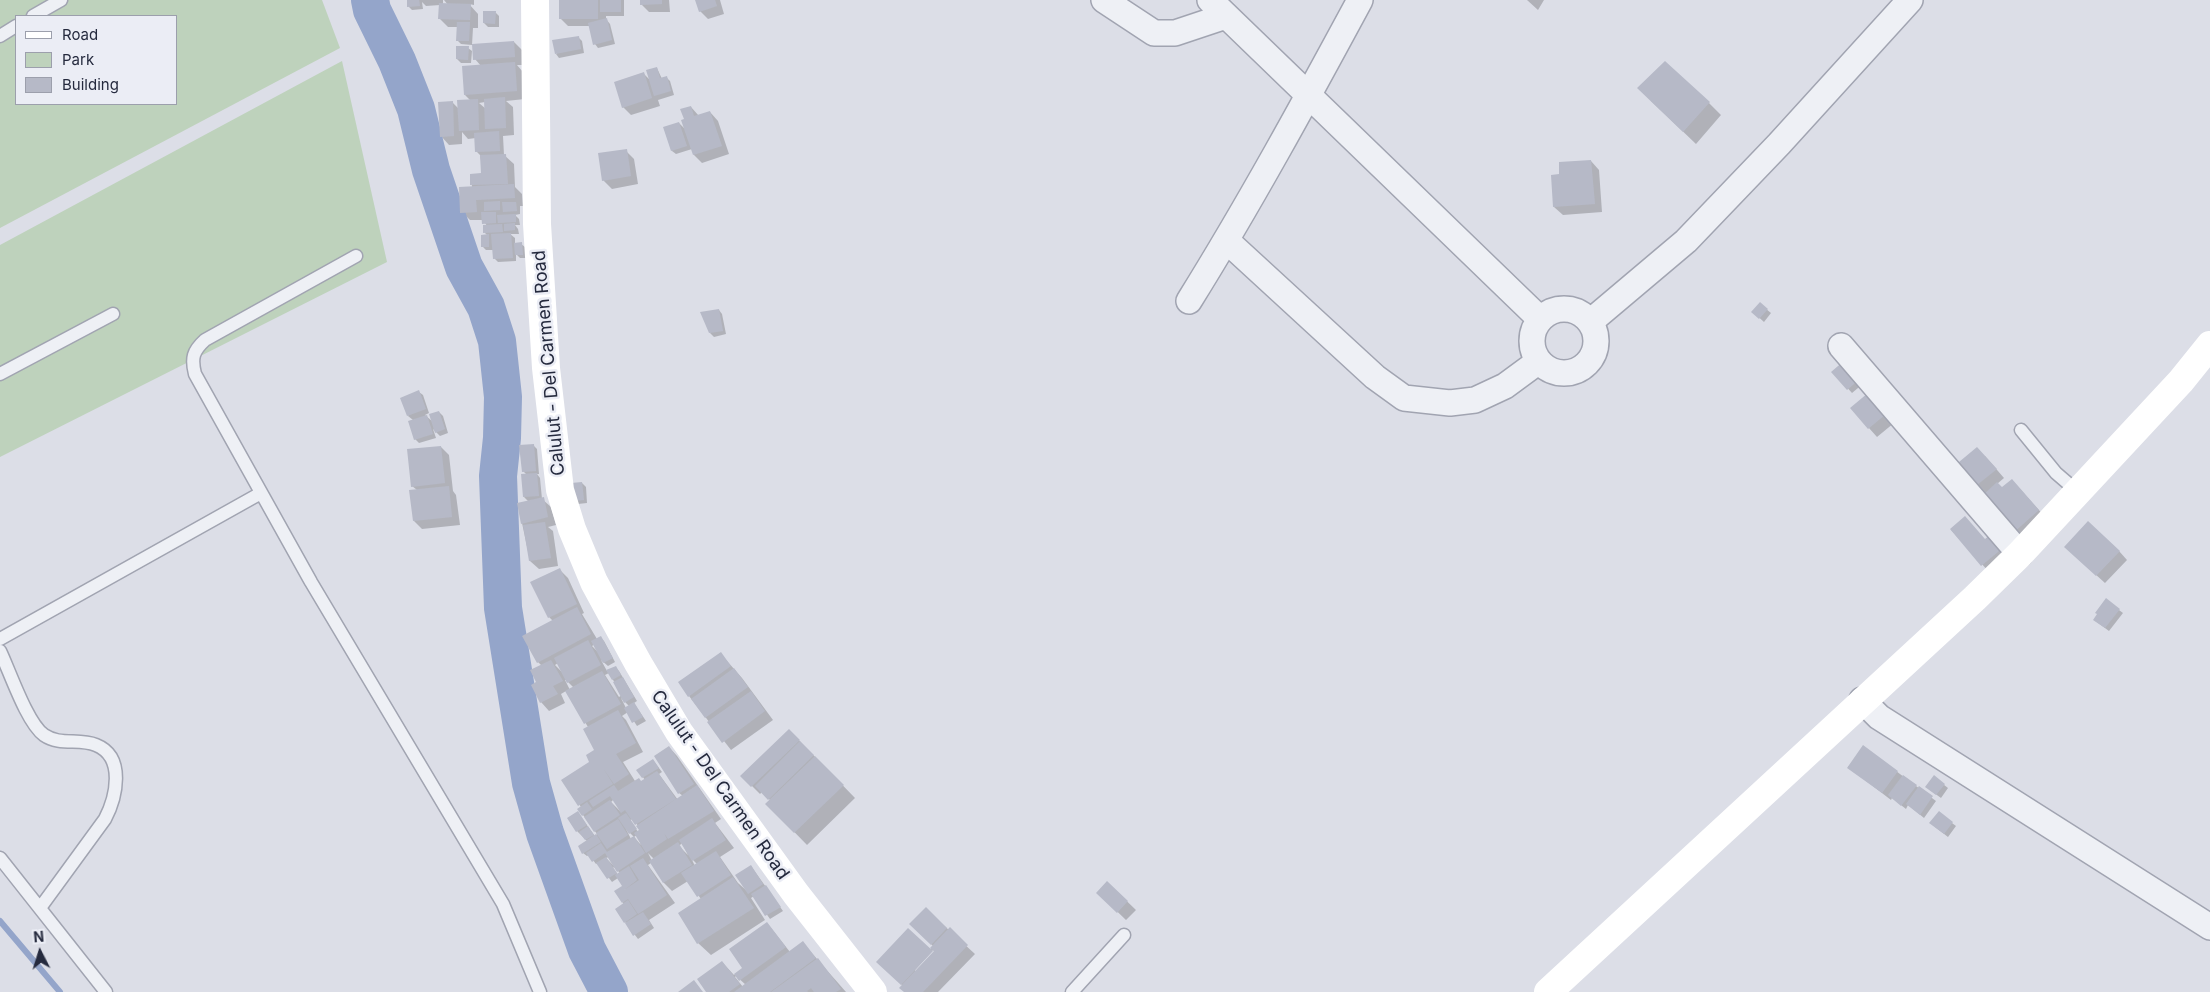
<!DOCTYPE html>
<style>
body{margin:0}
#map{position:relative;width:2210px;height:992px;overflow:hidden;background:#dcdee7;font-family:Inter,sans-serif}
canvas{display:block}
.legend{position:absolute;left:15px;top:15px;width:162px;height:90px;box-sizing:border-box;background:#ebedf5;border:1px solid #9c9fac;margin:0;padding:6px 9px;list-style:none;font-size:15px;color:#252a3e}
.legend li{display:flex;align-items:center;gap:10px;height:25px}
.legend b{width:25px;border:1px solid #9c9fac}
.north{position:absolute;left:15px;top:927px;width:50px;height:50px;-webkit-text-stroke:4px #ebedf5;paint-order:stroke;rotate:355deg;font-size:14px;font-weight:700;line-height:20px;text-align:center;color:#252a3e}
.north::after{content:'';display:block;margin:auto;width:18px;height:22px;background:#252a3e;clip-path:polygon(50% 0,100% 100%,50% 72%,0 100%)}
</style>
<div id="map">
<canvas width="2210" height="992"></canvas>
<ul class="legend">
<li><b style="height:6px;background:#fff"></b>Road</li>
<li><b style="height:14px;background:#bed2bc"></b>Park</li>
<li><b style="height:14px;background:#b6b9c7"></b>Building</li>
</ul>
<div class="north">N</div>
</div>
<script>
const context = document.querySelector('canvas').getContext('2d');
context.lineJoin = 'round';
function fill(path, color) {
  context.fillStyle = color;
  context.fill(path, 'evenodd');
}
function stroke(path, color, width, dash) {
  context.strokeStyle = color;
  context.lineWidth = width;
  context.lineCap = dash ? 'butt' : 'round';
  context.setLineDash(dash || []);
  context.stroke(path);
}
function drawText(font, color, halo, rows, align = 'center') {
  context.font = font + ' Inter,sans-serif';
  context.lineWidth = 5;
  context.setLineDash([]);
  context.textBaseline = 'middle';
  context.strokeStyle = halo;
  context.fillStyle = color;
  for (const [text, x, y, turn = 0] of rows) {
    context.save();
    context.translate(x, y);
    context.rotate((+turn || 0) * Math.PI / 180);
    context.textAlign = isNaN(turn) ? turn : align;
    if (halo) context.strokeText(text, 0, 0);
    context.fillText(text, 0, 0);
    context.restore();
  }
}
fill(new Path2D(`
 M0,0h322l18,48 -340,180zM16,16h160v88h-160z
 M342,61l45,201 -387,195v-212z`), '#bed2bc');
fill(new Path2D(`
 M408,0h35v5h5l-4,-5h30v5l-5,-1 9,10v14h-5l-1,17 -11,-1 -4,-4 1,-13h-10l-8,-8v-14l-14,1 -4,-4 1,7 -11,1 -4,-4z
 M560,0h64v16h-18v3l4,5 5,20 -17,4 -3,-4 -5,-18h-22l-8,-8z
 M641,0h28l1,12h-21l-8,-8z
 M697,0h23l4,14 -16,5 -8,-8z
 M1527,0h17l-6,10z
 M495,12l4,4v11h-11l-4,-4z
 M578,37l4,4 2,12 -25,5 -3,-4z
 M514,42l8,8 1,15h-6l6,7 2,27 -19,2 7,6 1,28 -11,1 1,19 10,9 1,23 7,7 1,12h-3v8l-5,1 4,4 1,6h-5l3,4 1,5h-9l5,4v6h6l4,3 1,11h-6l-4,-4v7l-18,1 -4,-4 -1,-8h-7l-3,-3 5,-11 -4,-4 3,-6 -4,-6h-13l-8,-8 10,-25 -1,-12 12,-1 -3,-19 -3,-3 -1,-14 -8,1 -6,-7v12l-13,1 -8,-9 11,-34 7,7 12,-8 -6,-6 16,-29 -6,-7zM485,102l1,7 -7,-6z
 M468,48l4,3 -1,12h-10l-4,-4z
 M657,68l5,11 5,-1 3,3 4,14 -16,5 2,6 -29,9 -8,-8 21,-33 6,6z
 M1651,101l58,2 12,12 -25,29z
 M691,107l8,9 11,-4 8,9 11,33 -27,9 -8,-8 -2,-6 -16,5 -4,-3 -7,-23 14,-5 7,7 -1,-10z
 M626,151l8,8 4,25 -26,5 -9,-9z
 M1591,161l8,9 3,42 -39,3 -9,-8 7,-31z
 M1760,304l11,9 -7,9 -11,-10z
 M719,310l3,4 4,20 -12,3 -4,-4z
 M1833,372l31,11 -12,10z
 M419,392l4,3 6,18 -4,2 8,7 6,-10 4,4 5,17 -8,3 -7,-7 3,9 -17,5 -4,-4 -2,-19 -5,-4z
 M1868,395l26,28 -17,14 -25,-28z
 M533,445l4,4 2,25h-2l3,4 2,21 9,8 5,18 -8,2 5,4 5,35 -19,3 -9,-8 -8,-38 7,-21 -5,-5 3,-22 -4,-4z
 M441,447l8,8 4,36 3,4 4,30 -38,4 -8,-8 -3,-30 6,-1 -5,-4z
 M1985,456l19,22 -7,6 5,5h18l27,30 -26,23 -48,-53z
 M582,483l4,4 1,16 -9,1 -5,-20z
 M1951,530l35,10 25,15 -21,18z
 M2119,551l8,9 -22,23 -31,-28z
 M559,569l9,9 16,35 -2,1 15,25 3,-2 4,4 11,21 -7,4 -7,-6 6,11 8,-4 4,4 18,30 -3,2 12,18 -9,5 -9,-14 -6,4 4,4 17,32 -20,10 12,19 7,1 3,-2 -7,-10 15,-10 9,12 -3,2 19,26 5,-4 -4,-3 -10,-46 8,9 44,63 -6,4 19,25 -14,9 18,26 8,7 5,-24 32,45 -13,8 -16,-23 -3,2 14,22 -54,35 -13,-12 3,-44 -13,-18 -16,10 -8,-8 -13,-20 -3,2 27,38 -26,17 5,8 -16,11 -13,-17 -2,-20 4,-10 -9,-14 -6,4 -14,-19 -2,1 -7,-9 -2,1 -4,-3 4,-12 -10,-10 4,-14 14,19 2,-2 -14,-19 -2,-8 -18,-27 28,-18 5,-12 -8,-23 -22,-36 -5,3 4,9 -16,8 -8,-9 -3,-19 4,-17 -4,-4 15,-41 -4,-4zM595,644l4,9 -7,-7zM558,663l4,9 -7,-7zM609,673l13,22 -3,2 -14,-22zM565,680h1l8,8 -4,2zM621,698l8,8 -3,2zM614,799l6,12 -9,-9zM633,819l8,11 -3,2 -8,-12zM626,829l8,8 -3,2zM637,835l4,10 -7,-8zM682,843l6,12 -9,-9zM648,853l6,6 -2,2zM609,857l5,9 -8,-8zM691,858l6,6 -2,2zM614,867l6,6 -2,2 -5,-7z
 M2119,610l4,3 -14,18 -15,-11z
 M720,653l22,25 31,42 -42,30 -42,-54z
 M789,730l66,68 -48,47 -40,-41 3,-4 -8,-8 -2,2 -18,-18z
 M1864,747l72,54 -12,17 -16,-13 -2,4 -14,-11 -1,2 -43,-33z
 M1934,777l14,11 -7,10 -11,-8z
 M1952,823l4,3 -8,11 -13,-10z
 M1108,883l28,27 -10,10 -28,-27z
 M926,909l49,45 -37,38h-33l-2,-6 -25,-24 52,-12 3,-4 -22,-22zM933,950l2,2 -19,20 -1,-2z
 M767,923l23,29 13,-9 43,49h-138l14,-30 12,13 10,-7zM736,976l10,9 -3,2 -8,-10z`), '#0003');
stroke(new Path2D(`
 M0,921l60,71`), '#94a5ca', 6);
stroke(new Path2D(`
 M370,0l2,10 25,51 19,48 15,61 33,97 22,40 11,34 6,56 -1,41 -4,38 5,132 28,175 14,50 42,117 22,42`), '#94a5ca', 38);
fill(new Path2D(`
 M407,0h12l1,6 -13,1z
 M559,0h39v19h-39z
 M600,0h21v12h-21z
 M640,0h22v4l-22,1z
 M695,0h20l2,6 -18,6z
 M439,3l32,1 -1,16 -32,-1z
 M483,11h13l-1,13 -12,-1z
 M607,18l5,22 -19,5 -5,-22z
 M457,22h13l-1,19h-13z
 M579,36l2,13 -26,5 -3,-14z
 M514,41l1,16 -42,3 -1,-16z
 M456,46h13l-1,14 -12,-1z
 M1665,61l45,41 -27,30 -46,-44z
 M515,62l2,29 -53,4 -2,-29z
 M657,67l3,11 7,-2 4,15 -17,5 -8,-26z
 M644,72l8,26 -30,10 -8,-26z
 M505,97l1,31 -21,1 -1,-30z
 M478,99l1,31 -20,1 -2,-31z
 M453,101l1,35 -14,1 -2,-35z
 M691,106l3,10 16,-5 12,35 -29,9 -12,-35 3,-1 -4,-10z
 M679,122l8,24 -16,5 -8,-24z
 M499,131l1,20 -25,1 -1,-19z
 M627,149l4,27 -29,5 -4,-28z
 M506,154l2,30 -38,1v-11l11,-1 -1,-18z
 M1591,160l4,44 -42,3 -2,-32 8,-1v-12z
 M514,184l1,14 -39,2 1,12 -17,1 -1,-26z
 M500,201v9l-16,1v-9z
 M502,202h14l1,9 -14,1z
 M481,212h15v11l-14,1z
 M516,214v8l-18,1 -1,-8z
 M515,223v7l-11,1v-7z
 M502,224l1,8 -20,1v-8z
 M511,233l2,25 -20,1 -2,-25z
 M489,234v13h-8v-12z
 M522,242l1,13h-8l-1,-12z
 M1760,302l8,7 -9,10 -8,-7z
 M719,309l4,22 -14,2 -9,-21z
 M1845,360l16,18 -14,12 -16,-18z
 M419,390l7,19 -19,7 -7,-18z
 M1868,393l18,21 -18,15 -18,-21z
 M439,411l6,18 -10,4 -6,-19z
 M427,415l6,19 -19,6 -6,-19z
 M534,444l2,27 -14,1 -3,-27z
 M441,446l4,37 -34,4 -4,-38z
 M1977,447l20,22 -25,20 -19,-22z
 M537,473l2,23 -16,1 -2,-23z
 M2012,479l27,31 -27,24 -32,-36 17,-16 5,5z
 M582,482l2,18 -11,1 -2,-18z
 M449,486l3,31 -39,4 -4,-31z
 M544,497l4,20 -27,7 -4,-21z
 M1965,516l20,23 7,-6 12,14 -23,19 -31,-37z
 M2088,521l32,30 -24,25 -32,-29z
 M545,522l6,36 -22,3 -6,-36z
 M560,568l17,36 -29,14 -18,-36z
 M2106,598l14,11 -15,19 -12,-8 4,-6 -2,-1z
 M577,607l14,27 -54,29 -15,-27z
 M601,636l12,22 -10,5 -12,-22z
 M588,640l13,25 -34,18 -13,-25z
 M721,652l10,14 -43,31 -10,-15z
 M551,660l12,21 -10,5 5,8 -18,9 -9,-18 5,-3 -6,-12z
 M616,666l5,9 -9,5 -6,-10z
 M734,668l14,19 -43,31 -14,-19z
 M602,671l19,33 -37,20 -19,-33z
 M623,677l11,20 -10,6 -11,-21z
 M751,691l14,20 -43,32 -15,-21z
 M634,702l9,15 -11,6 -8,-15z
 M618,710l18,33 -20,11 13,20 -15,10 -11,-16 10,16 -35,22 -17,-26 28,-18 -3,-7 8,-5 -11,-21z
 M789,729l11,11 -49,47 -11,-11z
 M800,741l14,14 -46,45 -13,-14z
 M1863,745l35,26 -16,22 -35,-25z
 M669,746l25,38 -16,10 -24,-38z
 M815,756l29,29 -50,48 -29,-29z
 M653,759l6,9 -17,10 -6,-8z
 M657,771l19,28 -41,26 -10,-15 -4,3 -11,-17 -17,11 -4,-6 25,-16 4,6 21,-13 2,3z
 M1903,775l14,10 -16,21 -13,-11z
 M1934,775l11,9 -9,11 -11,-8z
 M697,785l17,26 -46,28 -4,-6 3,6 -21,14 -12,-20 5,-3 -3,-4z
 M1919,786l14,10 -13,19 -14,-11z
 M610,800l10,15 -26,17 -10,-15z
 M587,802l5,7 -10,7 -5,-7z
 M578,811l9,14 -11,7 -9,-14z
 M1939,811l14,11 -9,12 -15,-11z
 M626,813l11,16 -8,5 -11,-16z
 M712,818l14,22 -34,21 -13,-21z
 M618,819l10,16 -21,14 -11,-16z
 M588,826l6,9 -9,5 -6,-8z
 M596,834l5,8 -19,12 -4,-8z
 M634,836l11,17 -28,19 -12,-19 -13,9 -6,-9 15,-10 6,9z
 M678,842l14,23 -29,18 -14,-22z
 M716,851l15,24 -34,22 -16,-24z
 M606,857l11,16 -10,6 -11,-16z
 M643,858l24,37 -29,19 -10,-15 -6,4 -8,-12 8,-5 -7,-11 14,-9 8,14 -13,10 15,-10 -9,-14z
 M751,865l12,19 -15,10 -13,-19z
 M733,877l21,31 -57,36 -19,-31z
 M1107,881l21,20 -11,12 -21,-20z
 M766,885l15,22 -16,9 -14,-22z
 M628,900l9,14 -13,9 -9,-14z
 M926,907l21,21 -16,17 -22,-21z
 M643,912l8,12 -18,12 -8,-13z
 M767,922l19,25 -47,34 -5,-7 8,-6 -13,-19z
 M950,927l18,18 -45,47h-19l-5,-4 35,-37 -4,-3z
 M908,928l25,23 -32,34 -25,-23z
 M803,941l13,17 -46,34h-36z
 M818,958l23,31 -5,3h-22l-3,-4 -4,3 1,1h-37z
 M722,961l18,23 -11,8h-23l-9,-13z
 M694,980l9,12h-25z`), '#b6b9c7');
const service = new Path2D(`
 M33,16l28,-16
 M0,36l16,-10
 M356,256l-151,84c-12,11 -14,18 -10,34l116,208 192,322 37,88
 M0,374l113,-60
 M2021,430l35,43 22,19
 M0,639l261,-146
 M0,651c10,21 27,72 44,84 16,11 35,3 52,10 30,12 20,53 9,74l-65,89
 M0,858l106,134
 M1072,992l52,-57`);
const minor = new Path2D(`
 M1104,0l50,33h21l51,-17
 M1210,0l330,319
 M1227,241l148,136 29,21 46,5 25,-3 30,-14 34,-25
 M1189,301c61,-98 116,-199 171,-301
 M1532 341a32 32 0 1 1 64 0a32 32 0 1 1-64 0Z
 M1590,322l96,-81 93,-97 131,-144
 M1841,346l179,208
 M1862,700l17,17 331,210`);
stroke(service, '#a1a4b1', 15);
stroke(minor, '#a1a4b1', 28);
stroke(service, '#eef0f5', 12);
stroke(minor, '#eef0f5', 25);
stroke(new Path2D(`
 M535,0l2,224 9,144 14,122 12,39 22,53 44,81 41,69 117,162 77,98
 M1548,992l427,-394 45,-44 161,-173 29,-36`), '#fff', 28);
drawText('18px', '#252a3e', '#ebedf5', [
 ["Calulut - Del Carmen Road",549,363,-95],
 ["Calulut - Del Carmen Road",720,785,55]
]);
</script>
